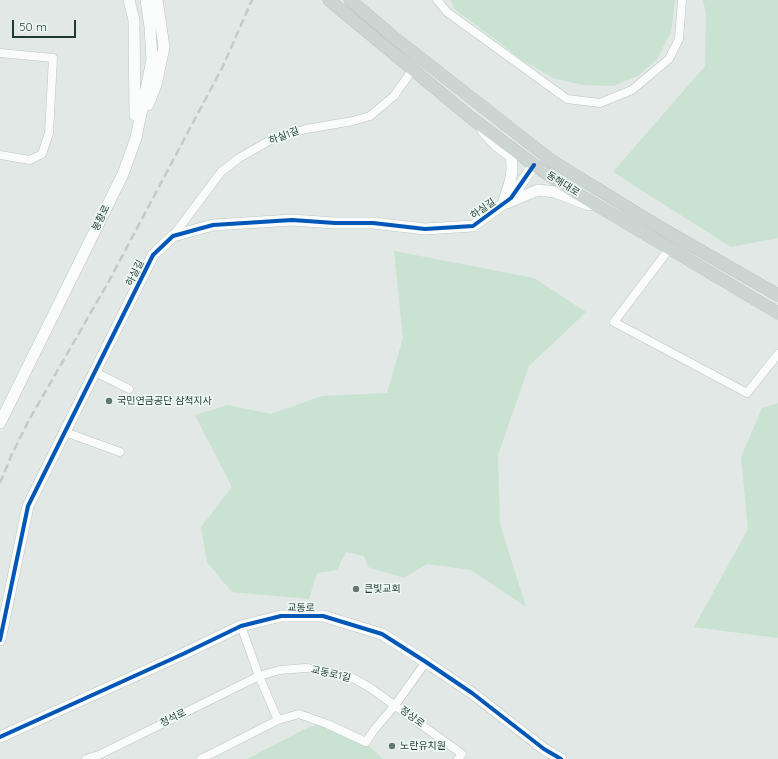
<!DOCTYPE html>
<meta charset="utf-8">
<style>
body{margin:0}
#map{position:relative;width:778px;height:759px;overflow:hidden;background:#e1e8e5;font-family:Quicksand,sans-serif}
canvas{display:block}
.scale{position:absolute;left:12px;top:20px;width:64px;height:18px;box-sizing:border-box;border:2px solid #1f3c34;border-top:0;padding-left:5px;font-size:12px;line-height:14px;white-space:nowrap;color:#1f3c34;-webkit-text-stroke:3px #eff7f3;paint-order:stroke}
</style>
<div id="map">
<canvas width="778" height="759"></canvas>
<div class="scale">50 m</div>
</div>
<script>
const context = document.querySelector('canvas').getContext('2d');
context.lineJoin = 'round';
function fill(path, color) {
  context.fillStyle = color;
  context.fill(path, 'evenodd');
}
function stroke(path, color, width, dash) {
  context.strokeStyle = color;
  context.lineWidth = width;
  context.lineCap = dash ? 'butt' : 'round';
  context.setLineDash(dash || []);
  context.stroke(path);
}
function drawText(font, color, halo, rows, align = 'center') {
  context.font = font + ' Quicksand,"Noto Sans KR",sans-serif';
  context.lineWidth = 3.5;
  context.setLineDash([]);
  context.textBaseline = 'middle';
  context.strokeStyle = halo;
  context.fillStyle = color;
  for (const [text, x, y, turn = 0] of rows) {
    context.save();
    context.translate(x, y);
    context.rotate((+turn || 0) * Math.PI / 180);
    context.textAlign = isNaN(turn) ? turn : align;
    if (halo) context.strokeText(text, 0, 0);
    context.fillText(text, 0, 0);
    context.restore();
  }
}
fill(new Path2D(`
 M450,0h225v1l-4,31 -14,27 -18,16 -25,11 -31,-1 -30,-7 -32,-19 -65,-49z
 M703,0h75v238l-47,9 -118,-75 92,-106 1,-52z
 M394,251l140,27 52,34 -57,54 -31,89 2,69 26,83 -55,-37 -44,-6 -23,14 -36,-11 -4,-11 -18,-4 -9,18 -20,3 -8,26 -77,-7 -25,-30 -6,-35 31,-40 -37,-72 33,-10 43,9 51,-18 65,-3 16,-55z
 M778,403v235l-84,-11 54,-98 -7,-72 21,-49z
 M319,724l42,14 22,21h-136l60,-31z`), '#c9e2d1');
const street = new Path2D(`
 M437,0l10,12 120,87 33,4 32,-13 37,-31 10,-20 3,-39
 M0,53l53,5 -4,75 -7,21 -12,6 -30,-5
 M173,236l48,-64 18,-14 35,-20 32,-9 47,-8 17,-5 24,-20 19,-27
 M670,248l-56,74 133,71 31,-39
 M95,372l34,17
 M65,432l55,20
 M241,626l18,50 19,44 21,-6 28,10 39,18 8,-12 21,-25 31,-43
 M86,759l13,-4 160,-79 21,-6 25,-2 19,2 27,7 18,10 93,67 -4,5
 M201,759l77,-39`);
const secondary = new Path2D(`
 M129,0l5,20 1,95
 M148,105l8,-20 8,-38 -7,-47
 M483,131l13,14 15,11c3,16 -1,28 -7,44
 M507,203l31,-13 17,2 34,13
 M0,423l123,-249 13,-36 16,-78 -2,-33 -4,-27
 M0,640l28,-134 125,-251 20,-19 40,-11 79,-5 43,3h38l52,6 48,-3 38,-28 23,-33
 M0,737l183,-83 58,-28 40,-10h42l59,18 44,28 46,31 72,56 17,10`);
const primary = new Path2D(`
 M329,0l141,117 64,48 39,26 205,122
 M350,0l41,35 161,126 109,67 117,67`);
stroke(street, '#bec5c2', 9);
stroke(secondary, '#bdc6c2', 12);
stroke(primary, '#bbc5c1', 13);
stroke(street, '#fafcfb', 8);
stroke(secondary, '#fafcfb', 11);
stroke(primary, '#ccd5d2', 12);
stroke(new Path2D(`
 M0,483l12,-29 17,-34 80,-139 114,-215 29,-66`), '#c5cac8', 2.5, [8, 4]);
stroke(new Path2D(`
 M0,640l28,-134 125,-251 20,-19 40,-11 79,-5 43,3h38l52,6 48,-3 38,-28 23,-33
 M0,737l183,-83 58,-28 40,-10h42l59,18 44,28 46,31 72,56 17,10`), '#0057b8', 4);
for (const [x, y, r, color] of [
 [109,401,4,"#637872"],
 [356,589,4,"#637872"],
 [392,746,4,"#637872"]
]) {
  const dot = new Path2D();
  dot.arc(x, y, r, 0, 2 * Math.PI);
  context.fillStyle = color;
  context.fill(dot);
  stroke(dot, '#eff7f3', 1.5);
}
drawText('10px', '#1f3c34', '#eff7f3', [
 ["하실1길",284,136,-20],
 ["동해대로",563,184,32],
 ["하실길",483,209,-35],
 ["봉황로",101,218,-64],
 ["하실길",135,273,-63],
 ["교동로",301,608,1],
 ["교동로1길",331,674,13],
 ["정상로",412,717,36],
 ["청석로",173,718,-26]
]);
drawText('10px', '#1f3c34', '#eff7f3', [
 ["국민연금공단 삼척지사",117,401],
 ["큰빛교회",364,589],
 ["노란유치원",400,746]
], 'left');
</script>
